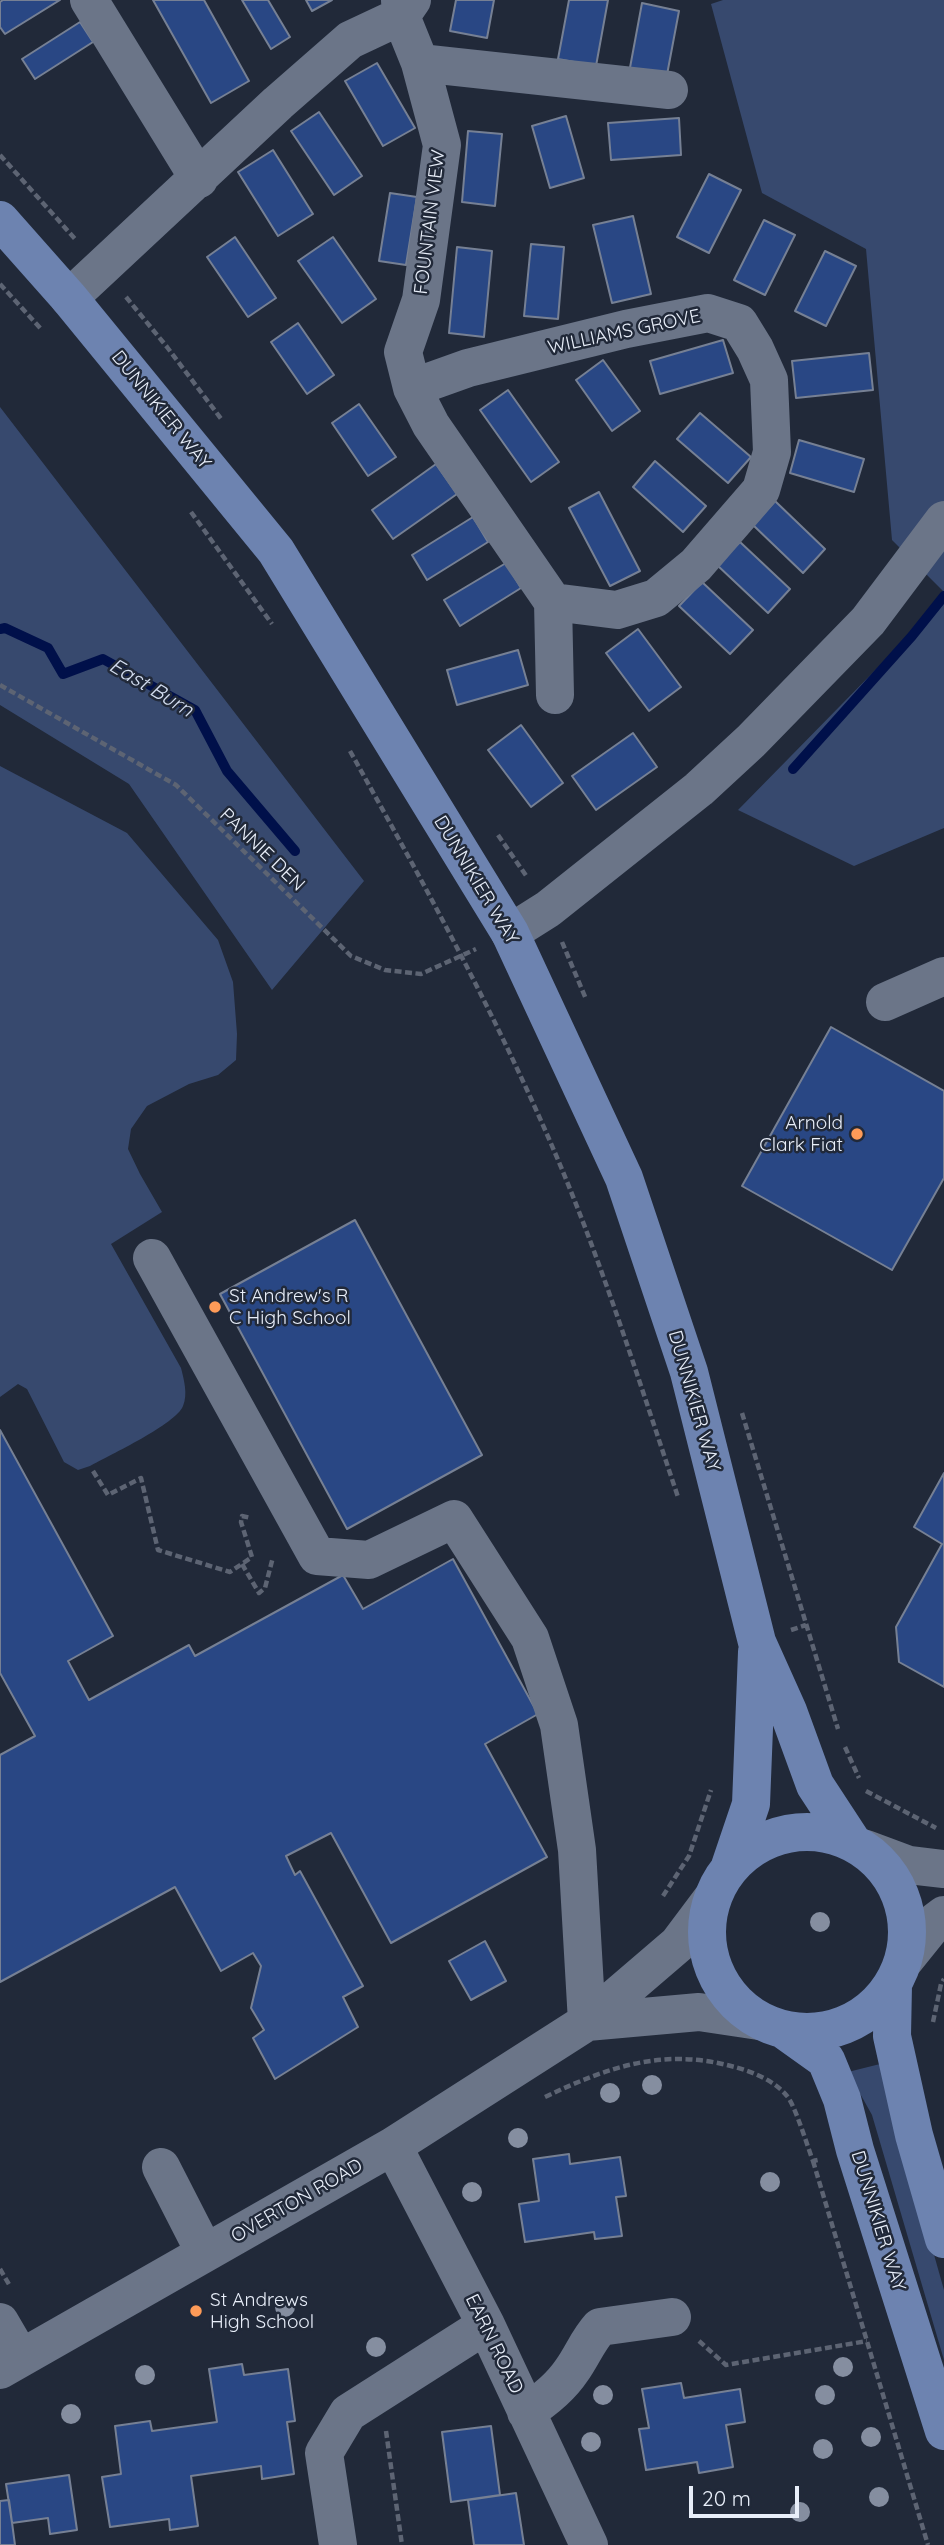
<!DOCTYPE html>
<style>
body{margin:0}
#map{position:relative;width:944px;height:2545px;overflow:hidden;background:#212939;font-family:Quicksand,sans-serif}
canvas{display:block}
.scale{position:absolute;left:689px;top:2486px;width:110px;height:32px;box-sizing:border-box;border:4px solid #e8eef9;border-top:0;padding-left:9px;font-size:21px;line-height:24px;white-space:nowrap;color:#e8eef9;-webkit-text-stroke:5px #212939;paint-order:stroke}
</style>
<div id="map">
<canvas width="944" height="2545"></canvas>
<div class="scale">20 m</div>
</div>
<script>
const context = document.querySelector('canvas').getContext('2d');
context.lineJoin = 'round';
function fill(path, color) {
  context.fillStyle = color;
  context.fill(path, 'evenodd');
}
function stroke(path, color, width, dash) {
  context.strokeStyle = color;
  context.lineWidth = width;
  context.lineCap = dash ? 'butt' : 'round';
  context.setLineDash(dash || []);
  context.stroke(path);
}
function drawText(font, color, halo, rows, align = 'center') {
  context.font = font + ' Quicksand,sans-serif';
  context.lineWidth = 5;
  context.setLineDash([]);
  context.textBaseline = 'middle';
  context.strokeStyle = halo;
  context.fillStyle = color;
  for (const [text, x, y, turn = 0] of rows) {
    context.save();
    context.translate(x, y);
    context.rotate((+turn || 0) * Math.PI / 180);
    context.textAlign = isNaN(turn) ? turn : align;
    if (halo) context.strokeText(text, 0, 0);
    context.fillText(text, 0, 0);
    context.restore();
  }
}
fill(new Path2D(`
 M723,0h221v592l-52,-52 -26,-291 -104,-56 -51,-189z
 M0,407l364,474 -92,109 -143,-206 -129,-79z
 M944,600v228l-90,38 -116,-56z
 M0,766l127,67 91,107 15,42 4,52 -1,26 -18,15 -29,9 -42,22 -16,23 -3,20 12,25 22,38 -51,32 70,124c3,12 7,26 2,38 -7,18 -73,49 -93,60l-12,4 -14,-8 -37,-73 -9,-5 -18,13z
 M880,2064l64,226v70l-72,-245 -24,-43z`), '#37496e');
stroke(new Path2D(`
 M0,629l5,-1 43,20 15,26 40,-15 92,51 32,61 68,80
 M793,769l119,-133 32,-40`), '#00104a', 10);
const building = new Path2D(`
 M3,0h57l-55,34 -5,-7v-25z
 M153,0h51l45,81 -38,22z
 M242,0h26l22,37 -19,12z
 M306,0h26l-20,11z
 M456,0h38l-7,38 -37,-7z
 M569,0h39l-12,66 -38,-7z
 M642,3l37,8 -13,69 -37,-7z
 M80,22l13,20 -58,37 -13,-20z
 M377,63l38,65 -32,18 -38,-65z
 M319,112l43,64 -28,19 -43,-64z
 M566,116l18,62 -34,10 -18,-62z
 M679,118l2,37 -70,5 -3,-37z
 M468,131l34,3 -7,72 -33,-4z
 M273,150l40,64 -35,22 -40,-64z
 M709,174l32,16 -32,63 -32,-16z
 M390,193l27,4 -11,68 -27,-4z
 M633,216l18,78 -39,9 -19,-78z
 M764,220l31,15 -30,60 -31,-15z
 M235,237l41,61 -28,19 -41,-60z
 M333,237l43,62 -34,24 -44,-62z
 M531,244l33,3 -6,72 -34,-3z
 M457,247l35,4 -8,86 -35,-4z
 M825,251l31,15 -30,60 -31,-15z
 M298,323l36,52 -27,19 -36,-52z
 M723,340l10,33 -73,21 -10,-33z
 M869,353l4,37 -77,8 -4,-37z
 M603,360l37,51 -28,20 -36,-51z
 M508,390l51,72 -28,20 -51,-72z
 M359,404l37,53 -28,19 -36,-53z
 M700,413l51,44 -23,26 -51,-44z
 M799,440l65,19 -10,33 -64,-19z
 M655,461l51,45 -23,26 -50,-45z
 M436,464l21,30 -64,45 -21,-29z
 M599,492l41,79 -30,15 -41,-78z
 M775,501l50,48 -22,24 -50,-48z
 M473,517l15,25 -61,38 -15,-25z
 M740,542l50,47 -22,24 -51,-48z
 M506,563l15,25 -61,38 -16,-26z
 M702,582l51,48 -23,24 -51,-48z
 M638,629l43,58 -32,24 -43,-58z
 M518,650l10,35 -71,20 -10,-35z
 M521,725l42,58 -32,24 -43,-57z
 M633,733l24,34 -61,43 -24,-34z
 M831,1027l113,64v87l-52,92 -150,-84z
 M355,1220l127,235 -135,74 -127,-235z
 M0,1430l113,206 -45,25 21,39 100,-55 6,11 148,-81 20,34 90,-50 85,155 -53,30 62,113 -156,86 -60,-110 -45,23 9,19 5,-4 63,115 -20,11 15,30 -83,52 -22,-41 11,-8 -13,-22 10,-42 -8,-13 -32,18 -46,-84 -175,95v-227l35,-19 -35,-63z
 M944,1473v214l-45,-25 -3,-35 46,-83 -28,-17z
 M485,1941l21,40 -35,19 -22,-39z
 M569,2154l1,10 50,-7 6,39 -10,1 6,39 -27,3 -1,-7 -69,10 -6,-38 20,-3 -6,-42z
 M242,2364l2,11 44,-6 7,52 -8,1 7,52 -32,5 -1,-13 -70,10 7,50 -28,4 -1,-11 -59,8 -8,-50 19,-3 -6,-48 35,-5 2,10 65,-9 -8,-53z
 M681,2383l3,15 56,-9 5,33 -19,3 7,42 -34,6 -2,-11 -51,8 -7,-41 10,-1 -7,-39z
 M491,2426l9,69 -49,7 -9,-70z
 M69,2475l8,55 -27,4 -2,-16 -36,5 -6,-39z
 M516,2493l8,52h-50l-6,-45z
 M9,2500l6,45h-15v-44z`);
fill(building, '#294784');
stroke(building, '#768094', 2);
stroke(new Path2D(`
 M0,155l76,85
 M0,284l42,46
 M126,297l41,50 55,73
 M191,512l81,112
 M0,685l176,100 175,171 34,14 36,4 55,-25
 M350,751c76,136 151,273 211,416 45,108 80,220 117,330
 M498,835l29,42
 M562,942l24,57
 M742,1413l96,316
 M93,1471l15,24 33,-17 17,72 72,22 22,-15 -11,-35 1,-6 9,2
 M242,1564l17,29 6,-5 8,-31
 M791,1630l15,-5
 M845,1747l14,31
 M866,1791l70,37
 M663,1896l26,-40 22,-66
 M933,2022l8,-38 3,-5
 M545,2097c63,-30 117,-49 186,-31 20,5 43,14 56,30 8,9 21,52 26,65l5,-1
 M813,2161l115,384
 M0,2269l10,17
 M699,2341l27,24 141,-24
 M386,2431l16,114`), '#5d6473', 4.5, [7, 3.5]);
stroke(new Path2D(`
 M89,0l110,179
 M400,0l1,16 19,47 22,82 -21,155 -18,52 9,36 19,37 122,177 64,8 39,-12 40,-33 65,-75 11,-38 -3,-72 -14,-31 -16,-26 -31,-10 -82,16 -158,39 -56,20
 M420,63l249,27
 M69,298l209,-195 72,-63 51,-24 11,-16
 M553,602l2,93
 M510,933l38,-24 151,-120 52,-48 117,-120 76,-101
 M885,1002l59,-26
 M152,1258l165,298 52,4 85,-41 76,119 29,87 18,125 10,172
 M866,1849l43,16 35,4
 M904,1961l32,-40 8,-6
 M587,2022l112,-10 60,9
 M393,2146l93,179 103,220
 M161,2167l44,86
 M0,2322l21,36
 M0,2370l393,-224 194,-124 91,-78 33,-44
 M526,2412c19,-12 34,-24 46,-42 10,-14 16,-30 28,-43l72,-10
 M338,2545l-14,-92 24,-40 138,-88`), '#6b7588', 38);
stroke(new Path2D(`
 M0,220l69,78 207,253 234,382 114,245 65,194 68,270 31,69 27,74 36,55
 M707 1932a100 100 0 1 1 200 0a100 100 0 1 1-200 0Z
 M730,1866l21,-62 6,-152
 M893,1985l-1,51 22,99 30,104
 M784,2030l42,30 16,39 13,51 89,281`), '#6d83b0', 38);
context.fillStyle = '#858ea0';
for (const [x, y] of [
 [820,1922],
 [652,2085],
 [610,2093],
 [518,2138],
 [770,2182],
 [472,2192],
 [285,2307],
 [376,2347],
 [843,2367],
 [145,2375],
 [603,2395],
 [825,2395],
 [71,2414],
 [871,2437],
 [591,2442],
 [823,2449],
 [879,2497],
 [800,2512]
]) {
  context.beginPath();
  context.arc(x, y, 10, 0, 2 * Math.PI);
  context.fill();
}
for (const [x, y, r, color] of [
 [857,1134,7,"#fe9b58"],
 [215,1307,7,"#fe9b58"],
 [196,2311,7,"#fe9b58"]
]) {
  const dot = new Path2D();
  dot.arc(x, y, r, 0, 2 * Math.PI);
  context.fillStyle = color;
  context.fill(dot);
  stroke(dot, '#212939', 2.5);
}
drawText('19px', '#e8eef9', '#212939', [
 ["FOUNTAIN VIEW",430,222,-83],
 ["WILLIAMS GROVE",624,332,-12],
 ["DUNNIKIER WAY",161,410,51],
 ["PANNIE DEN",262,850,44],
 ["DUNNIKIER WAY",476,880,59],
 ["DUNNIKIER WAY",694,1401,74],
 ["OVERTON ROAD",297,2201,-30],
 ["DUNNIKIER WAY",878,2221,73],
 ["EARN ROAD",494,2344,64]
]);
drawText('19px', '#e8eef9', '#212939', [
 ["Arnold",843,1123,"right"],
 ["Clark Fiat",843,1145,"right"],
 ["St Andrew's R",229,1296],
 ["C High School",229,1318],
 ["St Andrews",210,2300],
 ["High School",210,2322]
], 'left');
drawText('italic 21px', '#d3ddf0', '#212939', [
 ["East Burn",151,688,31]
]);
</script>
